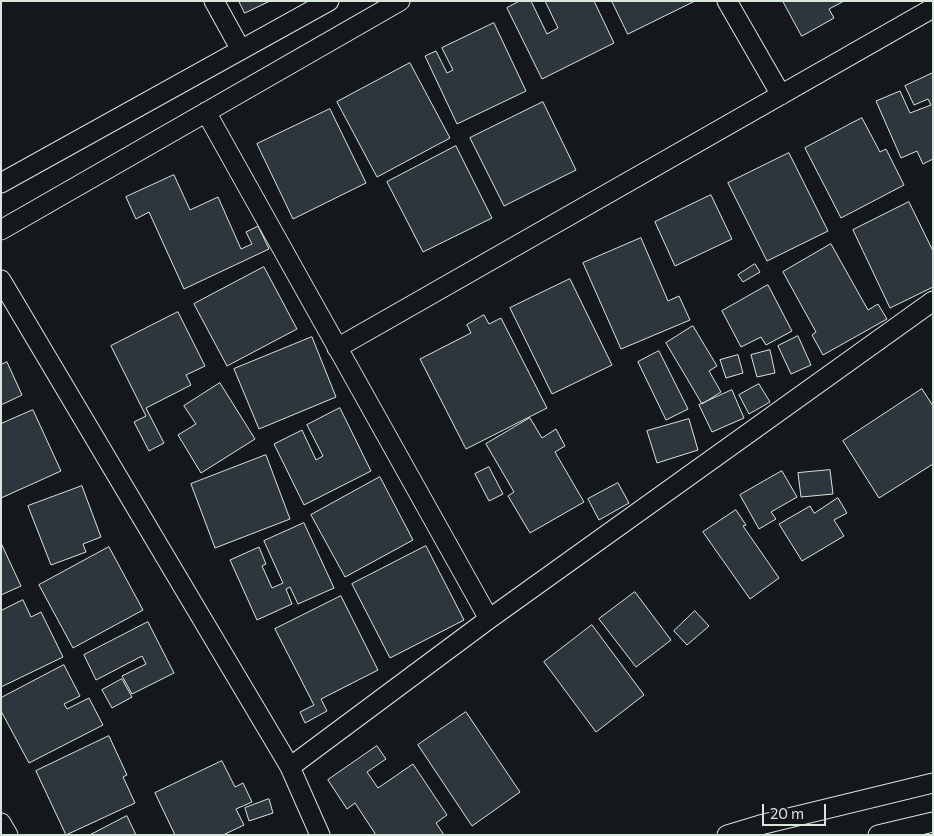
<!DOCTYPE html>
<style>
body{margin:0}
#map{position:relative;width:934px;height:836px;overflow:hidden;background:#14181c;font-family:Commissioner,sans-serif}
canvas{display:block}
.frame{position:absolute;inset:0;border:2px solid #d8e6dc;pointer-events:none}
.scale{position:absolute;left:762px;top:804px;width:64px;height:22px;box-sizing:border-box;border:2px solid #d8e6dc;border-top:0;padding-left:6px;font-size:15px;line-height:18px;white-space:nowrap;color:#d8e6dc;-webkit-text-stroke:4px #14181c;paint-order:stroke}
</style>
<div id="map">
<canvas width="934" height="836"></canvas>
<div class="frame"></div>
<div class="scale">20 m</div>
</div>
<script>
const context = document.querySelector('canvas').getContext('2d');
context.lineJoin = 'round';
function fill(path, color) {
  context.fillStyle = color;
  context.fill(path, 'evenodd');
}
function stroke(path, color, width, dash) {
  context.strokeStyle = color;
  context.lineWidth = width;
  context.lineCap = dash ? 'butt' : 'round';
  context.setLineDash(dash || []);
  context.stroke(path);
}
const building = new Path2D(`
 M239,1h31l-25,12z
 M520,1h11l16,33 11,-6 -13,-27h49l20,42 -72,36 -35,-71z
 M612,1h83l-67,33z
 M783,1h61l-15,8 5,9 -32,18z
 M494,23l32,68 -69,33 -32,-68 11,-5 11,22 6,-3 -11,-22z
 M410,63l40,75 -73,39 -40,-75z
 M933,73v86l-10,5 -6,-13 -16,7 -25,-57 24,-10 10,22 21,-8 -3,-6 -14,6 -9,-19z
 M543,102l33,68 -72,36 -34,-68z
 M330,109l36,74 -73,36 -36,-75z
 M862,118l18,34 6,-3 18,36 -63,33 -36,-70z
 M456,146l36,72 -69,34 -36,-70z
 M789,153l39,78 -61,30 -39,-78z
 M174,175l16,35 28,-13 23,52 11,-5 -6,-12 12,-6 11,23 -85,40 -35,-77 -13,7 -10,-22z
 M711,195l21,44 -57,27 -20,-44z
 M909,202l24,49v36l-43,21 -37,-78z
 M641,238l27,63 11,-5 11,24 -69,29 -38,-86z
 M831,244l37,66 10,-6 9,15 -64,36 -11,-20 4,-3 -33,-60z
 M755,264l5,8 -17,10 -5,-7z
 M264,267l33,62 -70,37 -33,-62z
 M570,279l42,86 -60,29 -42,-86z
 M768,285l24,46 -26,14 -5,-8 -20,10 -19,-36z
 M178,312l27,54 -19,9 5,10 -45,23 18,35 -15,8 -15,-29 12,-6 -35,-70z
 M484,315l5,9 12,-6 46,90 -81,41 -46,-90 51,-26 -4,-8z
 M693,326l24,40 -8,5 12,21 -19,12 -36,-61z
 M798,336l13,29 -20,9 -13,-28z
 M312,337l24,60 -77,32 -25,-60z
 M770,350l5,23 -18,4 -6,-22z
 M659,351l29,58 -22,11 -28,-58z
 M738,355l5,18 -17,5 -6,-18z
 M7,362l15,33 -21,10v-40z
 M220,383l35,56 -54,34 -23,-38 18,-11 -12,-18z
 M759,384l11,18 -21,12 -10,-19z
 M922,389l11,17v58l-54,34 -36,-57z
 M732,390l12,28 -32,14 -13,-27z
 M340,408l31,63 -67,34 -30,-61 28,-14 14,30 7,-4 -16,-31z
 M33,410l28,61 -60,27v-74z
 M530,418l12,20 14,-9 9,17 -10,6 29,50 -54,31 -22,-37 6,-4 -28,-48z
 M689,419l9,31 -41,13 -10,-32z
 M266,455l24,64 -75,29 -24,-64z
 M489,467l14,27 -14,7 -14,-27z
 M830,470l3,24 -32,3 -3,-24z
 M782,471l15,26 -26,15 5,7 -17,10 -19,-34z
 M380,477l33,63 -68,37 -34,-62z
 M618,483l11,20 -30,17 -11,-21z
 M82,486l19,51 -18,7 3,8 -35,13 -23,-59z
 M838,498l9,15 -13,7 10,16 -42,25 -23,-37 31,-18 4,7z
 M736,510l10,15 -3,1 36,52 -29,21 -47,-67z
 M304,523l30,65 -36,16 -8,-17 -4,2 6,15 -35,16 -27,-60 29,-13 7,17 -4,2 10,22 11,-5 -19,-42z
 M1,543l20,43 -20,9z
 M426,546l38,74 -74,38 -38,-74z
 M109,547l34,63 -70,38 -34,-63z
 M635,592l36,48 -35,27 -37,-48z
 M341,596l37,74 -57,29 6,12 -22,12 -5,-11 14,-7 -39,-76z
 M23,600l8,17 10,-5 22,45 -62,30v-76z
 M695,611l14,15 -22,19 -13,-14z
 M148,622l26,51 -42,21 -10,-18 24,-12 -4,-8 -46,24 -12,-25z
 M592,625l52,70 -48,37 -52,-70z
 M64,665l16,31 -16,8 3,5 22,-11 14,27 -74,38 -28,-52v-13z
 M122,679l10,18 -20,11 -10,-18z
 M466,712l54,80 -48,34 -54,-81z
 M109,736l18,39 -4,2 12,26 -69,32 -30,-64z
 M377,746l9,13 -19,13 11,16 35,-24 34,51 -11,8 8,12h-68l-21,-32 -8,6 -19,-29z
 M222,761l13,26 8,-4 9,19 -16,7 8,16 -21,10h-48l-20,-42z
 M269,799l4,14 -24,8 -4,-13z
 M127,816l9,19h-46z`);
fill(building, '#2c363c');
stroke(building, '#d8e6dc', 1);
const street = new Path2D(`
 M214,1l27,49
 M727,1l54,94
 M206,112l283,507
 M1,183l328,-182
 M1,230l399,-229
 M1,280l289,487 30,68
 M337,348l596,-340
 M290,767l199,-148 444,-318
 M1,823l7,12
 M727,835l33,-10 173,-42
 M878,835l55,-13`);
stroke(street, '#d8e6dc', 21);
stroke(street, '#14181c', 19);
</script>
